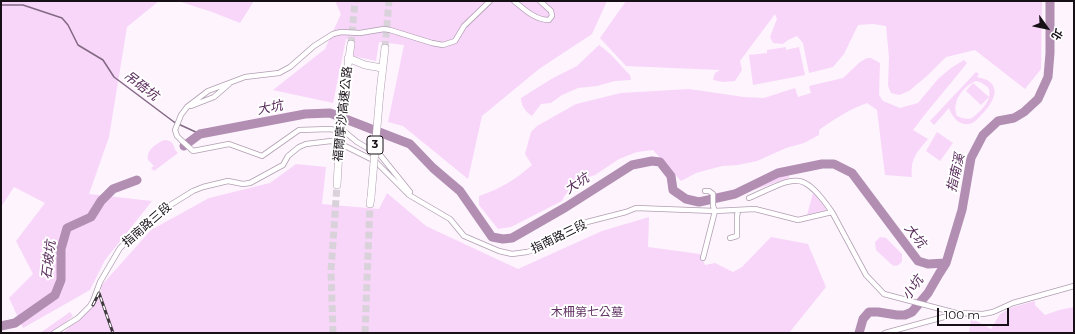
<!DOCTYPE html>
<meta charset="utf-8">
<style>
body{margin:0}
#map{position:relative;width:1075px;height:334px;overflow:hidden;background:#fdf4fd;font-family:Montserrat,"Noto Sans TC",sans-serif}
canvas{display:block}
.frame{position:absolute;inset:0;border:2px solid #171017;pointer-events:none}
.north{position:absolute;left:1027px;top:8px;width:40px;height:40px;-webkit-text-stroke:3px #fff;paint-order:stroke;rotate:123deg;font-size:11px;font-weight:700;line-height:16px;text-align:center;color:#171017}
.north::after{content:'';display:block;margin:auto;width:14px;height:18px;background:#171017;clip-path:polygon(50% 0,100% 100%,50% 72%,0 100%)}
.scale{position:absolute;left:937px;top:308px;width:72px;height:18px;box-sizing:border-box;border:2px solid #171017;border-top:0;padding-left:5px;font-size:12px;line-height:14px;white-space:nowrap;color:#171017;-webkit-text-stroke:3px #fff;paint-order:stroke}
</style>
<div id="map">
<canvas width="1075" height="334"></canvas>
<div class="frame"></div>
<div class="north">北</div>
<div class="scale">100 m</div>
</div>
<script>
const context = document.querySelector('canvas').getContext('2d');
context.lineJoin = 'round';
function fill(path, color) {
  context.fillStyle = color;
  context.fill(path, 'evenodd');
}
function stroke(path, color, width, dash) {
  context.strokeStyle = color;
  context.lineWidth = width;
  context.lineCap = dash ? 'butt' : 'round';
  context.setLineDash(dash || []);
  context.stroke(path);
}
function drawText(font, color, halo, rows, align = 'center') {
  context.font = font + ' Montserrat,"Noto Sans TC",sans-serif';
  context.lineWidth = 4;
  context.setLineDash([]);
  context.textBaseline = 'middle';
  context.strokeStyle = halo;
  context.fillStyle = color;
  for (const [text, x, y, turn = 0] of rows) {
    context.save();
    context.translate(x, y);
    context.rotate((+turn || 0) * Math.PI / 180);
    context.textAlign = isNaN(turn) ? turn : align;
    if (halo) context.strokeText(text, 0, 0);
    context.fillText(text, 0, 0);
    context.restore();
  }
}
fill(new Path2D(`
 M1,1h158l-32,26 -18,110 -20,57 63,7 -47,59 -15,30 -67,38 -14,-30 24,-24 -17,-33 29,-38 -31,-16 -13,20z
 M178,1h76l-14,22 -28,-11z
 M335,1h272l-15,33 -53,35 -57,47 -14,63 -65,-53 -15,-4 16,-77 -25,-3 -3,19 -23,-5 1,-16 -8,-1 -13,64 -60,-13 52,-41 16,-35z
 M626,1h416l-1,68 -16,20 -50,-39 -29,7 -18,18 -19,16 -10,4 -8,-2 -3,-7 1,-29 -3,-31 -13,-2 -15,1 -14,29 -11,13 -24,6 -6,-30 -6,-7 -9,4 -5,4 -10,-1 -3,-6 7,-18 -2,-5 -35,47 2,9 -7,11 -12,1 -10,-2 2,-7 5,-3 -94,-4 -26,-28z
 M599,45c12,8 21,20 31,30l1,5 -16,1 -18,5 -19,2 -16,7 -11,8 -10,1 -9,12c-6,-4 -11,-10 -11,-18l32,-20 24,-12z
 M786,47v3l13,-3 6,28 -52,10 -4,-30 18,-2v-3z
 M867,58h4l9,5 -1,32 4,6 17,7 18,-5 20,-24 13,-11 13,-8 3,3c-18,23 -37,44 -54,67l15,9c-11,13 -18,20 -16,38l-27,-2 -8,-65 -10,-7c-17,6 -33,16 -48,27v5l-15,8 -18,5 -29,13 -19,4 -16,1 -26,7 -15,8 -28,-31 -16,2 -18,7 -24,16 -10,3 -20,17 -3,6 -51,26 -13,2 -19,-24v-9c21,-7 36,-16 53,-31l-7,-11 6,-22 6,-6 39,-22 45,-11 68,-4 55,8 20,1 31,-10 3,9 13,-4 -2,-7 34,-8 17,-16z
 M976,72l3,2 -2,3c23,4 21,19 8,34 -3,3 -7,8 -11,11 -12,7 -22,-4 -25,-14l-15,17 -4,-4zM976,81l4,1 8,5c6,12 -7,24 -16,31 -5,2 -10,0 -15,-2 -6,-14 6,-30 19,-35z
 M973,83l16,14 -8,8 -15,-14z
 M937,132l16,11 -13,18 -14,-10z
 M164,140c7,0 10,4 11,10l3,3 -24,18 -3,-3 3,-2 -6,-6c-2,-10 8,-16 16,-20z
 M296,164l30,3 -4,37 57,5 8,-16 39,33 92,43 84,-38 47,-14 -1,30 52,7 5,11 10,-2 18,9 9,-5 29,-30 37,7 18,43 -37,46h-675l-13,-36v-11l50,-56 58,-32 61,-15z
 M789,172v6l-35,12 18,-12z
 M813,193l12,14 1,3 -19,5z
 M880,237l6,1 16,16v7c-2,4 -6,6 -10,4l-16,-15 -1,-8z
 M99,298l13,35h-49z
 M1035,301v4l10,10 14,-5 15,-3v26h-105l2,-15 20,11 9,-15 13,-7z
 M70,312l3,4 -20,17h-13z`), '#f8d6f9');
stroke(new Path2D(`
 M1,5h22l39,13 6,7 10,20 25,15 11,17 60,45 26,12`), '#836884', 1.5);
stroke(new Path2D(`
 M184,146l16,-12 105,-20 25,-1 80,31 23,24 27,23 32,46 11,2 9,-1 54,-31 66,-42 20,-4 8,1 11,14 2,14 13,9 13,3 36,-8 43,-21 44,-9h12l18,9 66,88 10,3 18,-1
 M1,326l14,-3 40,-28 6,-15v-31l6,-21 24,-11 10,-16 12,-12 24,-9
 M859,333l4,-14 6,-7h9l19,3h8l7,-3 16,-19 11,-19 7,-11 16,-53 9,-52 12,-23 15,-14 16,-3 10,-6 14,-13 10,-22 2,-24v-52`), '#b18eb2', 9);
stroke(new Path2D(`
 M351,44l4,-43
 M385,48l4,-47
 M333,333l-2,-62 6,-86
 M365,333l5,-129`), '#dad2da', 7, [7, 3.5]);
const minor = new Path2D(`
 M514,1c10,8 21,19 35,19l3,-4 -1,-5 -11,-10
 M191,106l23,-9 15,-13
 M410,192l-29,-36 -24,-14 -12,-10 -15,-3 -31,1 -37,26 -33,-12 -36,7 -12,-11 -4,-4 -2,-6 6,-15 6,-8 21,-16 37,-14 34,-4 11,-6 24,-21 19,-12 8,-2 19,1 24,-4 6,1 42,13 11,2 12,-4 9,-15 26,-25
 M749,198c45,-19 51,-32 83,14
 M730,238l7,-2v-19l1,-7
 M703,258l12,-47 -2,-5v-12l-4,-3h-4
 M54,333l24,-15 12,-12 3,-5 7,-19 20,-34 21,-20 23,-19 29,-18 10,-4 25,-6 15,3 7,-1 33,-18 5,-9 11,-9 7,-3 25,-3 10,3 34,17 34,34 41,24 14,17 35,15 13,3 15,-2 13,-4 47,-26 39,-10 10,-4 79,3 40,-2 43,11 34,-8 34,63 18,19 72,19 27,1 10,-2 20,-9 61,-17
 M885,333l70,-19`);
const highway = new Path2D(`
 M348,58l17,7 17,3
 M347,72l4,-28
 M380,92l5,-44
 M337,185l2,-34
 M370,204l1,-7`);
stroke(minor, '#b19eb2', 6);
stroke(highway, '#b19eb2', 8);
stroke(minor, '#fff', 4.5);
stroke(highway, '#fff', 7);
const rail = new Path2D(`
 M93,305l6,-12 14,40`);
stroke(rail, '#403940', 3);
stroke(rail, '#fff', 1.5, [4.5]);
const highwayBridge = new Path2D(`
 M339,151l8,-79
 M371,197l9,-105`);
stroke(highwayBridge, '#b19eb2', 8, []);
stroke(highwayBridge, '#fff', 7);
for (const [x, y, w] of [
 [375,145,16]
]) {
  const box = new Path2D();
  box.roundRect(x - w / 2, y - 9, w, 18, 3);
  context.fillStyle = '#fff';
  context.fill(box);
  stroke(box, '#171017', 1);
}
drawText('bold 11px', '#171017', null, [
 ["3",375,145]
]);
drawText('12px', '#171017', '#fff', [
 ["福爾摩沙高速公路",343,114,-84],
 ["指南路三段",147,225,-41],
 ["指南路三段",559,237,-26]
]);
drawText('12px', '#623464', '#fff', [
 ["木柵第七公墓",587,312]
]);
drawText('italic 13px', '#582b5b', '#fff', [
 ["吊硞坑",141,86,37],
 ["大坑",270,108,-11],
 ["指南溪",956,173,-77],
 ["大坑",577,184,-33],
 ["大坑",915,236,53],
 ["石坡坑",49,260,-83],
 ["小坑",913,288,-54]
]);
</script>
